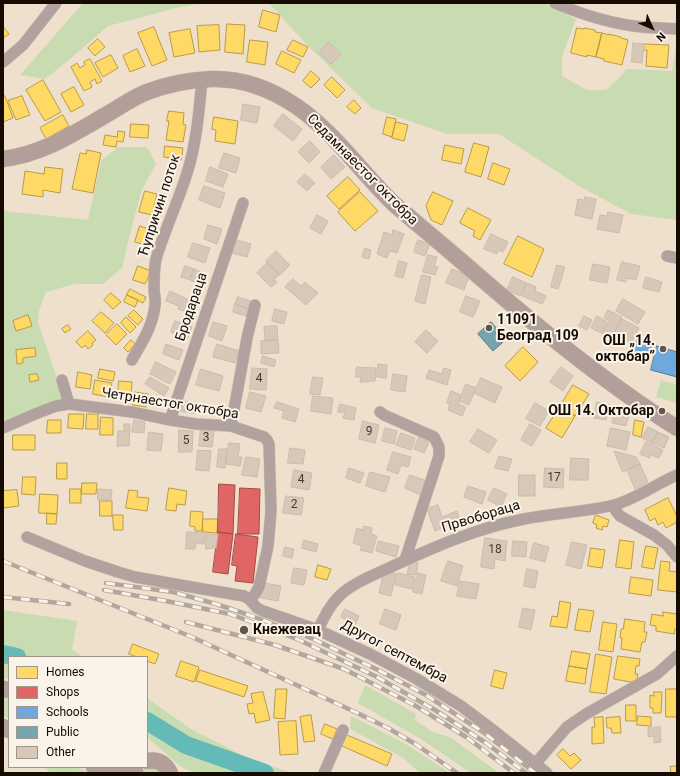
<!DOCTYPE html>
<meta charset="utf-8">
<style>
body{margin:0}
#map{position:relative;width:680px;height:776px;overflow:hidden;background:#eee0cc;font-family:Roboto,sans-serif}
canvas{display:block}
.frame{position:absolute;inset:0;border:4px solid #160b00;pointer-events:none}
.legend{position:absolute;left:8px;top:656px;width:140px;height:112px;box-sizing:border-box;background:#faf3ea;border:1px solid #9f968c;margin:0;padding:5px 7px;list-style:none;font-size:12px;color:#160b00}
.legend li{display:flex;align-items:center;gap:8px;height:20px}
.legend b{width:20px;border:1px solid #9f968c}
.north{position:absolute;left:632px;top:8px;width:40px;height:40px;-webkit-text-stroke:3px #faf3ea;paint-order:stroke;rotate:135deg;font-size:11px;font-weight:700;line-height:16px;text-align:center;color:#160b00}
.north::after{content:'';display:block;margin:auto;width:14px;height:18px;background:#160b00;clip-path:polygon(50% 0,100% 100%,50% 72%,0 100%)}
</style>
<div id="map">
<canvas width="680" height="776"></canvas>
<div class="frame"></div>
<ul class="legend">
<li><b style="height:11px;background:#ffd966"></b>Homes</li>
<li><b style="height:11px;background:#e06666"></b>Shops</li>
<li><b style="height:11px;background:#6fa8dc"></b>Schools</li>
<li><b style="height:11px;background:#76a5af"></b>Public</li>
<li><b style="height:11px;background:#d7c8b9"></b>Other</li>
</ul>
<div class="north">N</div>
</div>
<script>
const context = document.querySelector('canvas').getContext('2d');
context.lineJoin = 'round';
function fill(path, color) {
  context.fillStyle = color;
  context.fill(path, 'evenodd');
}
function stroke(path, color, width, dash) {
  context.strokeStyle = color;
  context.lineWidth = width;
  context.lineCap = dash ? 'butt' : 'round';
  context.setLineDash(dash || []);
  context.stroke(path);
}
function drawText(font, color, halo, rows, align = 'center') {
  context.font = font + ' Roboto,sans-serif';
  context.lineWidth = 4;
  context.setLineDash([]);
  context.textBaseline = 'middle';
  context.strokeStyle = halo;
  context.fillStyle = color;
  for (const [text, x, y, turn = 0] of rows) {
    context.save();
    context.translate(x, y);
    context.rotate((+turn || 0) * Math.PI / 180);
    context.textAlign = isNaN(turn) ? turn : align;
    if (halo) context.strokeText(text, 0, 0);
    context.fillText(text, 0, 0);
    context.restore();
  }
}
fill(new Path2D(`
 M83,3h119l-26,5 -68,18 -38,33 -25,20 -25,-4z
 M269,3h275l32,16 -14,37v20l25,14h19l15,-14 5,-7 46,2 5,-31v180l-46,-6 -52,-28 -80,-52h-52l-75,-26 -65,-63z
 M118,147h29l9,17 -14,25 -11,41 -9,38 -19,16h-28l-29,8 -7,19 -1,11 26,77 -34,14 -27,13v-215l85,9 13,-59z
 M661,380l16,5v18l-21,-6z
 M3,610l74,11 -5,29 11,7h-74v22l-6,-1z
 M365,685l51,29 -1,6 18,12 17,5 49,36h-28l-50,-34 -63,-36z
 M3,698l6,1v20l-6,-4z
 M147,698l44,31 63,32 39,12h-98l-14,-6 -34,-30z
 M351,716l53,27 46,30h-30l-18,-16 -52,-28z
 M147,765l19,8h-28l3,-5z
 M45,767h32l13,6h-39z`), '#c9dbb0');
const homes = new Path2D(`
 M263,10l17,5 -4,17 -17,-5z
 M227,24l18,1 -2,29 -18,-2z
 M219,25l1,25 -21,2 -2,-26z
 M3,26l6,8 -6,4z
 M154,27l13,33 -15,6 -14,-33z
 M577,28l7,1v-1l11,2v2l7,1 -6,24 -9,-2v2l-16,-4z
 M190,29l5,24 -21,4 -5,-24z
 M602,33l7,2v-1l12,3v1l7,2 -6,25 -18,-4v-2l-8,-2z
 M98,39l7,8 -10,9 -7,-8z
 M250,40l18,2 -3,23 -18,-3z
 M293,40l15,7 -5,10 -16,-7z
 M644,44l25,1 -2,23 -21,-2 1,-16h-4z
 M137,49l8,17 -15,6 -7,-16z
 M282,51l19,9 -7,13 -18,-9z
 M111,55l7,13 -15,9 -8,-14z
 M90,59l12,22 -5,3 -2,-5 -5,3 2,5 -8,4 -13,-24 6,-4 3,5 5,-3 -1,-3z
 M311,71l9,8 -9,9 -8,-7z
 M332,77l13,13 -8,8 -13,-13z
 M43,80l18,32 -16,9 -19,-31z
 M74,87l10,18 -13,7 -10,-18z
 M5,96l8,22 -10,4v-25z
 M22,96l8,19 -14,5 -8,-19z
 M354,100l7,8 -6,6 -8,-7z
 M169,111l15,2 -1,11 3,1 -3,17 -17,-2 3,-19h-2z
 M63,115l6,11 -23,13 -6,-11z
 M214,117l24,4 -3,23 -20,-3 1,-11 -4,-1z
 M387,117l9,2 -4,18 -9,-3z
 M396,122l12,3 -4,16 -12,-3z
 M131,124l18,1 -1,13 -18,-1z
 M118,131l7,1 -2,10 -6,-1 -1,6 -13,-2 2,-10 12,2z
 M474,143l15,4 -8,30 -16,-5z
 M445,145l19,4 -3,15 -19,-4z
 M165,146l18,2 -2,12 -17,-3z
 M87,150l14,3 -8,40 -21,-4 8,-36 6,1z
 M493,163l17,6 -6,16 -16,-6z
 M45,167l18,2 -3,24 -17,-3v7l-21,-3 3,-23 19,3z
 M348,177l12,13 -21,19 -12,-13z
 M145,191l12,3 -5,21 -13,-3z
 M360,192l18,19 -23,20 -17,-19z
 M433,192l20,9 -11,24 -11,-5 -5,-14z
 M468,208l23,12 -11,20 -7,-4 2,-5 -15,-8z
 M140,226l15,5 -5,15 -15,-4z
 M518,236l26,13 -12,28 -28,-13z
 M138,266l13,5 -6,13 -12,-4z
 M130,289l16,8 -3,6 -16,-8z
 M111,293l10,9 -8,7 -9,-9z
 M127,295l11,5 -3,7 -11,-5z
 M134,310l9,9 -5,6 -10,-9z
 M101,312l13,11 -9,10 -13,-12z
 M28,315l4,11 -16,5 -3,-10z
 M126,317l10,10 -6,6 -9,-10z
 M117,324l10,10 -11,11 -10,-10z
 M68,325l3,4 -6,4 -3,-4z
 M88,331l8,9 -4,3 1,2 -5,4 -3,-4 -3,3 -6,-6z
 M131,340l4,4 -7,8 -4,-4z
 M523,347l15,15 -18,19 -15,-15z
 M35,348l1,8 -13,2v5l-6,1 -1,-14z
 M100,369l15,3 -2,9 -15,-3z
 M78,372l14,3 -2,14 -14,-2z
 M37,374l2,6 -9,2 -1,-7z
 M95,380l17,3 -3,14 -16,-3z
 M119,381l13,1 -1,14 -13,-2z
 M573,385l16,9 -14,22 -15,-9z
 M135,392l13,2 -2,13 -13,-2z
 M560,407l15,9 -13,22 -16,-10z
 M69,414h15l-1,15 -15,-1z
 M87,414h11v15h-12z
 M101,417l12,1v17h-13z
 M48,420h13v13h-14z
 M635,420l9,2 -3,15 -8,-2z
 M13,435h22v15h-22z
 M57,463h10v16h-10z
 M23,477h13l-1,18 -13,-1z
 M82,483h15l-1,11h-14z
 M169,488l18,3 -2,14 -8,-1 -1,7 -10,-1z
 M70,489h11v14h-11z
 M17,490l2,16 -16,2v-17z
 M129,490l9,1 -1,6 12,1 -2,13 -21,-3z
 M40,494l18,1 -1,19 -18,-1z
 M668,498l9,18v6l-11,6 -3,-6 -5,3 -3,-7 -5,3 -5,-11z
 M100,501h12v15h-12z
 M191,511l12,1 -1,19h-7v-4l-5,-1z
 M47,513l10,1 -1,10h-9z
 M113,515h10v15h-9z
 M596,515l13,5 -2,7 -4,-1 -1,4 -6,-2 1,-3 -4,-2z
 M203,519h15l-1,14 -14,-1z
 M620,540l14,2 -3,27 -15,-2z
 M646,546l12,2 -4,21 -12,-2z
 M591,548l14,2 -3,18 -14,-2z
 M661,561l9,1 -1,9 8,1v20l-19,-2z
 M318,565l13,4 -4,11 -12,-3z
 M631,577l22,3 -2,16 -22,-3z
 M560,601l11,2 -4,25 -17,-2 2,-10 5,1z
 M579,609l15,2 -4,21 -15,-2z
 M663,612l14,2v15h-2l-1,5 -18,-3v-5l-6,-1 2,-11 11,2z
 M625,619l20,3 -1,10h3l-2,10h-3l-2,10 -19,-3 1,-11h-2l1,-9h2z
 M603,622l14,2 -4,28 -14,-2z
 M133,644l26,10 -4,10 -8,-3v-4h-10l-8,-3z
 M572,651l18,3 -3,15 -18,-3z
 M596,654l16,3 -6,37 -16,-2z
 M618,656l22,3 -1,7h-3l-1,8h3l-2,9 -22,-4z
 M181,661l18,6 -5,15 -18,-6z
 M569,666l18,3 -2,15 -19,-3z
 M200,670l48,16 -4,11 -48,-16z
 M495,670l12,3 -4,16 -12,-3z
 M276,689h11l-2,30 -11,-1z
 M666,689h11v28h-11z
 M263,692l7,28 -14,3 -2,-10 -5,1 -2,-10 6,-1 -2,-9z
 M654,692h8l-1,21h-8v-5h-3v-13l4,1z
 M626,705h10v16h-10z
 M311,715l4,26 -11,1 -4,-25z
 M638,716l13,1v9l-14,-1z
 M603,717l1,26 -12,1v-17h3l-1,-9z
 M620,717l1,16h-9l-1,-5h-4l-1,-10z
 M296,721l2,33 -18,1 -2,-33z
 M325,724l12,5 -4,10 -12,-5z
 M347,735l45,19 -5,12 -45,-20z
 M563,749l7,7 4,-3 7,7 -10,9 -14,-14z
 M677,766v7h-6l-1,-6z`);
fill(homes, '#ffd966');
stroke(homes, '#b99b47', 1);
const shops = new Path2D(`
 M219,484l16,1 -2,49 -15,-2z
 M240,488l20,1 -1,45h-21z
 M218,532l15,2 -5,40 -15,-2z
 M236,534l22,3 -5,46 -18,-2 2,-15 -5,-1z`);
fill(shops, '#e06666');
stroke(shops, '#a34b47', 1);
const schools = new Path2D(`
 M638,338l14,7 -9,18 -14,-6z
 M657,346l20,6v25l-26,-7z`);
fill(schools, '#6fa8dc');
stroke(schools, '#54799a', 1);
const public = new Path2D(`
 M491,322l7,8 -3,3 8,9 -10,9 -15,-17z`);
fill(public, '#76a5af');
stroke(public, '#59777a', 1);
stroke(new Path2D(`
 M3,654l14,3
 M147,721l39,24 79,28`), '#64bab6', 18);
const building = new Path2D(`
 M329,42l12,12 -10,10 -12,-11z
 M633,43l11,1 -2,19 -10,-1z
 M243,104l17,3 -3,16 -16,-3z
 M283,114l19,15 -9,12 -19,-15z
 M310,141l10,11 -11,11 -11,-11z
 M224,153l16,5 -4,15 -17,-5z
 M334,155l11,12 -14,12 -10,-12z
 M210,167l18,7 -5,13 -17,-6z
 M305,174l10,9 -8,8 -10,-9z
 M204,186l21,7 -5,15 -21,-8z
 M585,197l11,2 -4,20 -17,-4 3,-16 6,1z
 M608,212l15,3 -4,18 -22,-4 3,-14 7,1z
 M317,215l11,6 -7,13 -11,-6z
 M208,225l14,4 -5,15 -13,-5z
 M393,230l11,4 -7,19 -7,-2 -3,7 -10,-4 7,-22 8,3z
 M491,234l17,8 -5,10 -5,-2 -1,4 -13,-5z
 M237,240l14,4 -4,13 -15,-4z
 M418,240l12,4 -5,12 -11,-4z
 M193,243l17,5 -5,15 -17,-6z
 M365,248l6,2 -2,9 -7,-2z
 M276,251l14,14 -10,10 -14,-14z
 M428,255l9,2 -3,9 4,1 -3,8 -12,-3z
 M399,261l8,2 -4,15 -8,-2z
 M622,262l18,4 -4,14 -9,-2 -1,4 -9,-2z
 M267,263l12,12 -5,5 3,2 -6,5 -14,-14z
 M593,264l17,3 -3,16 -17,-3z
 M557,265l8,2 -7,22 -7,-2z
 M185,266l9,3 -4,11 -9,-3z
 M194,269l9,4 -4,11 -9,-4z
 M452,269l17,7 -5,14 -18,-7z
 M422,275l9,2 -6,27 -10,-3z
 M513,277l13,6 -6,13 -13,-6z
 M646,277l16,5 -3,10 -16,-4z
 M293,279l8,7 4,-4 13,11 -12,12 -21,-18z
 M527,283l9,4 -1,4 11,5 -4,8 -20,-8z
 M170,291l19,9 -5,11 -6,-2 1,-3 -13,-5z
 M466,296l14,5 -7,16 -13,-5z
 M238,297l13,4 -3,8 -13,-5z
 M623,299l22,13 -7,12 -22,-13z
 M235,304l13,5 -2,7 -13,-4z
 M275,309l12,3 -3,12 -12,-3z
 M608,310l14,7 -11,22 -9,-5 7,-13 -5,-3z
 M584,316l8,4 -5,10 -8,-4z
 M597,316l10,6 -6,11 -10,-5z
 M622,319l17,9 -8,15 -17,-8z
 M175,321l17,6 -4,11 -17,-6z
 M213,322l14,4 -5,15 -13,-5z
 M277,326l1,14 -13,1 -1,-14z
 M426,330l12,11 -11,12 -12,-11z
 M278,340l1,13 -18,1v-13z
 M166,344l17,6 -4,10 -16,-6z
 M217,344l22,7 -4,12 -22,-6z
 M263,356l13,4 -2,7 -13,-4z
 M156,362l20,10 -6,12 -20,-10z
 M378,364l9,1 -1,13 -9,-1z
 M357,367l19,1 -1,13h-6v1h-9l1,-5h-5z
 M561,367l12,9 -10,15 -13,-9z
 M252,368l15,1 -1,21 -16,-1z
 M444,368l7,2 -4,15 -21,-7 3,-8 13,4z
 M201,369l22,7 -4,15 -23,-6z
 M393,374l14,2 -2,16 -14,-2z
 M150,377l19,11 -5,8 -19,-12z
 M313,377l10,1 -3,17 -10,-1z
 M481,378l21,9 -7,16 -21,-10z
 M466,384l10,4 -7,17 -10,-4z
 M451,391l10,4 -3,9 8,3 -4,9 -14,-6 2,-6 -3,-1z
 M250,392l16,4 -5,16 -15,-4z
 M313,396l20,2 -2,16 -20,-3z
 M183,401l15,2 -2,11 -15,-3z
 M277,402l22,7 -4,13 -13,-4 2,-7 -10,-3z
 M597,402l13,3 -4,15 -12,-2z
 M535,403l14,8 -9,15 -14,-7z
 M340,404l16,4 -2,12 -11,-2 2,-5 -7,-1z
 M616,407l14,3 -4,16 -14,-3z
 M134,420l11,2 -1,11 -12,-1z
 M363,421l16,4 -4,18 -16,-4z
 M124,424h6l-1,22h-12l1,-15h6z
 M530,424l11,6 -9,16 -11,-6z
 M648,427l10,5 -6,11 -10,-5z
 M385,428l12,3 -3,13 -12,-3z
 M611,428l19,4 -4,18 -19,-4z
 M201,429l13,1 -2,17 -13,-1z
 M478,429l19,11 -8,13 -19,-11z
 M179,430l14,1 -1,21h-13z
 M149,432l14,2 -2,17 -14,-1z
 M658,432l11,5 -5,11 -12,-5z
 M401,433l14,5 -4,12 -15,-5z
 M419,437l10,5 -5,11 -10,-4z
 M646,442l17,8 -4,8 -8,-3 -1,3 -10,-4z
 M229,443l11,1 -2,13h4l-2,9 -14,-2z
 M290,448l15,2 -2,14 -15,-1z
 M219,449h8l-2,19 -8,-1z
 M198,450l13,1 -2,20 -13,-1z
 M614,451l22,6 4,7 -17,8z
 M393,452l18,5 -3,10 -7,-2 -3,9 -11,-4z
 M499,456l13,3 -4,12 -13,-3z
 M246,457l14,2 -3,18 -15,-2z
 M571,458l18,1 -1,21h-18z
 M640,464l8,18 -13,7 -8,-19z
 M349,468l15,5 -4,10 -14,-5z
 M545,468l19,1 -1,19 -19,-1z
 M294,470l18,3 -3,17 -18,-3z
 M370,472l20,5 -5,15 -19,-6z
 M410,475l17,6 -6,14 -16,-7z
 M519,475h16v21h-16z
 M468,486l18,6 -4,12 -18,-7z
 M494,488l13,6 -6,13 -13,-7z
 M98,489l14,1 -1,10h-13z
 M286,496l18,2 -3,17 -18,-2z
 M438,505l4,12 15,-6 3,10 -25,10 -8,-22z
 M364,526l8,2 -1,6 6,2 -5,17 -12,-3 2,-4 -9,-3 4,-15 6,2z
 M187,532l17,1v11l-8,-1 -1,6h-9z
 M206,534h12l-2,14 -10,1z
 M485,538l22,3 -2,20 -10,-2 -1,10 -13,-2z
 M304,540l14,4 -2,8 -14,-4z
 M379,541l20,5 -3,11 -20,-6z
 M513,541l14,1 -1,15 -14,-1z
 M572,542l15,3 -6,24 -15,-4z
 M534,543l15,4 -4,15 -15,-4z
 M285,547l9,2 -2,9 -9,-2z
 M448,561l15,5 -6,20 -16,-5z
 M414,562l4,1 -2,12 -9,-1 2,-9z
 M294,568l13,2 -3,15 -13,-2z
 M527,569l11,2 -3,17 -11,-2z
 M390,572l6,2 -5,22 -12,-3 4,-17z
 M398,573l17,4 -3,12 -17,-4z
 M418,573l8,2 -4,19 -9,-2z
 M460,581l19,3 -3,15 -19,-3z
 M264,583l17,3 -3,15 -17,-3z
 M523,608l12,2 -4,20 -12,-3z
 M345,609l14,7 -4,9 -14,-8z
 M385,609l16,6 -5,15 -16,-6z
 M660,727l1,15 -7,1v-7l-6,1v-9z`);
fill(building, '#d7c8b9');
stroke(building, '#cabbac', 1);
const street = new Path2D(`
 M555,3c28,12 57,21 87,24 12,1 24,1 35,2
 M3,62l20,-17 33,-42
 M667,256l10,2
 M132,360c10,-18 21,-34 23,-55 1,-6 -1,-11 -1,-16 0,-9 0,-21 2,-30 9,-30 23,-59 32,-89 9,-30 11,-60 14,-90
 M62,380l7,24
 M380,412l4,3 50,22 5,10v9l-34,104
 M170,420l73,-217
 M231,426l16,-88 8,-33
 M3,428l32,-14 21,-8 13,-2 63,8 38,8 26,4 35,2 33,11 3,3 2,4 2,67 -3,35 -9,41 -4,7 -5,6
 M615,505l1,6 4,5 34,19 13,10 10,12
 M27,537l58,24 33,11 17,5 62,11 47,8 6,4 7,8 6,3 55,19 52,24 45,24 46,28 32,24 54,43
 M318,630c7,-15 14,-29 27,-39 14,-11 31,-17 46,-24 43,-20 86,-39 133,-48 30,-6 62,-7 90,-14 22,-6 42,-21 63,-30
 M535,764l32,-37 19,-13 71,-40 20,-18
 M324,773l19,-43`);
const secondary = new Path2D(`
 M3,159c41,-5 73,-27 108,-47 12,-7 23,-15 36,-20 21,-8 42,-12 64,-13 30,-1 60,10 85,27 38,26 65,66 98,98 22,19 44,37 66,56 69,60 139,119 217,168
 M3,689l6,1
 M3,727l6,3
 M147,761c11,-2 18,2 23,12
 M94,767l13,6
 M112,767l23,4`);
stroke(street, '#c9bdae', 12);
stroke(secondary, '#c9bdae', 17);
stroke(street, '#b2a29f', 11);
stroke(secondary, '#b29f9a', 16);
const rail = new Path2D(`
 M3,561l189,76 161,74 35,17 29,17 40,28
 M106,583l67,9 43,12 36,12 61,23 65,31 48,25 57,37 52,41
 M104,590l62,11 64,13 67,25 80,38 58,33 51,33 40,30
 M3,597l66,7
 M186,622l89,23 69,24 72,37 50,31 48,36`);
stroke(rail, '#b2a69d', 4.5);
stroke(rail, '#faf3ea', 3, [9]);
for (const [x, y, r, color] of [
 [489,328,4,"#625647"],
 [663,349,4,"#625647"],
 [662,411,4,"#625647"],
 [244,630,5,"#625647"]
]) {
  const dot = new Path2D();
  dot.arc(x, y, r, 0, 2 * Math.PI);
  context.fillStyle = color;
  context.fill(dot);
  stroke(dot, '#faf3ea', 1.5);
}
drawText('12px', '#463a2e', null, [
 ["4",259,379],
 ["9",369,432],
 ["3",206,438],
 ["5",186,441],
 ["17",554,478],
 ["4",301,480],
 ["2",294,505],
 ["18",495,550]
]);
drawText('14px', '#160b00', '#faf3ea', [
 ["Седамнаестог октобра",362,170,45],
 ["Ћупричин поток",160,206,-72],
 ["Бродараца",192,307,-71],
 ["Четрнаестог октобра",170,404,9],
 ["Првобораца",481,517,-17],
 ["Другог септембра",394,652,28]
]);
drawText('bold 14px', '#160b00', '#faf3ea', [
 ["11091",497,320],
 ["Београд 109",497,336],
 ["ОШ „14.",655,341,"right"],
 ["октобар”",655,357,"right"],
 ["ОШ 14. Октобар",654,411,"right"],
 ["Кнежевац",253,630]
], 'left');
</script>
